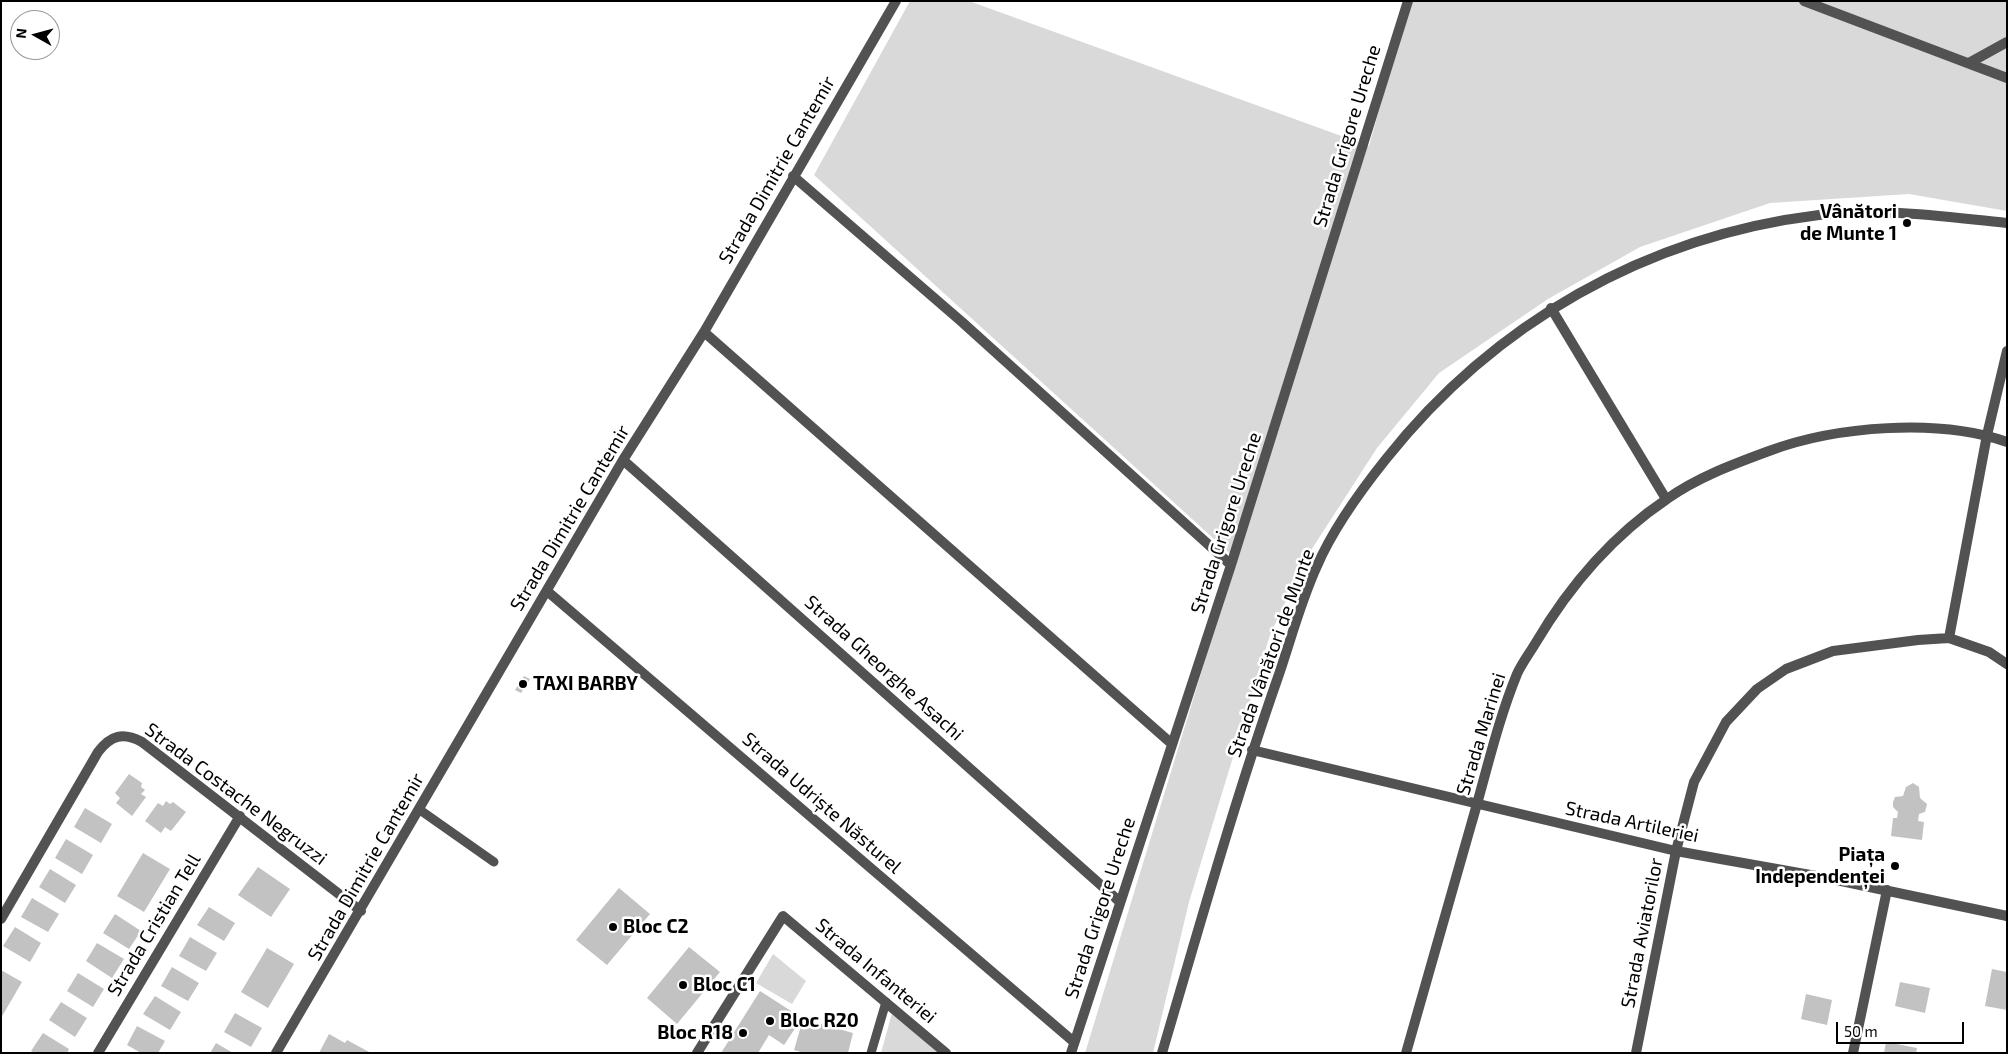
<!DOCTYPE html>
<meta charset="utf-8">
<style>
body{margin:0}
#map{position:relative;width:2008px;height:1054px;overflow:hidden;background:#fff;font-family:"Exo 2",sans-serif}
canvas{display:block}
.frame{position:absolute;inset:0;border:2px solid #000;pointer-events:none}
.north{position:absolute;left:10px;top:10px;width:50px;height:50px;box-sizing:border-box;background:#fff;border:1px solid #999;border-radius:50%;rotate:277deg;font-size:14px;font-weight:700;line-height:20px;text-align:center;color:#000}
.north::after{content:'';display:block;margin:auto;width:18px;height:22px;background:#000;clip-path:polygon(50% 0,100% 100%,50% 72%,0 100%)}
.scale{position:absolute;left:1836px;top:1022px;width:128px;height:22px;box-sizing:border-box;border:2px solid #000;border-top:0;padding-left:6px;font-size:15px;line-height:18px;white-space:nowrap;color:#000;-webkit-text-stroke:4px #fff;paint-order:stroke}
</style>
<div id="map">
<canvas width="2008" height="1054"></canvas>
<div class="frame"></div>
<div class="north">N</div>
<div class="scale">50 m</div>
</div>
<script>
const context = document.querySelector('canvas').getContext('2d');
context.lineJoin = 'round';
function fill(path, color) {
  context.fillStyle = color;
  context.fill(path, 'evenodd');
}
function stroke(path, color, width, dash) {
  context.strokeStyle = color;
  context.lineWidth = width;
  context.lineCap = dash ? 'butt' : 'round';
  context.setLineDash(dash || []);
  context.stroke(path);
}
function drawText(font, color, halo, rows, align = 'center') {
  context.font = font + ' "Exo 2",sans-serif';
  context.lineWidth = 5;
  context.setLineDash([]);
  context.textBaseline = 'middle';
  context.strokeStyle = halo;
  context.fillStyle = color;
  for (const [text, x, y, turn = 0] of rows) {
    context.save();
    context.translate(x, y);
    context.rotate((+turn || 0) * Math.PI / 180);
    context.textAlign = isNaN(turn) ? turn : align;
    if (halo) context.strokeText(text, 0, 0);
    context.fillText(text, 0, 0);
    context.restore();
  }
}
fill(new Path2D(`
 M910,1h59l400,145 41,-145h597v210l-98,-17 -139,9 -130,44 -92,52 -109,74 -62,75 -71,110 -36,77 -81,267 -36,151h-68l151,-494 -422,-384z
 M773,954l33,27 -14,23 -36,-21z
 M892,1013l46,40h-57z`), '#d9d9d9');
fill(new Path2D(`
 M524,676l6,3 -9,14 -6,-3z
 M129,774l13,9 -1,4 4,3 -4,4 5,3 -14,19 -16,-13 4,-5 -5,-5z
 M1913,783l6,4 1,11 7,6 -2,8 -6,2 -1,7 6,1 -2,18 -31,-4 2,-18h4l1,-6 -5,-5v-5l2,-5 8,-1 3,-9z
 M166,801l4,3 3,-2 13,10 -15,19 -6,-4 -4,6 -16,-12 13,-18 5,3z
 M85,808l27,16 -11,19 -27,-16z
 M66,839l27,16 -11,19 -27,-16z
 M143,853l27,16 -26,43 -27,-16z
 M258,867l32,22 -19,28 -33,-22z
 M50,869l26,16 -11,18 -26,-16z
 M619,888l31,26 -43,51 -31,-25z
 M32,898l27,16 -11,18 -27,-15z
 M209,907l26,16 -11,18 -27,-16z
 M115,914l26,17 -12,18 -26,-16z
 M15,927l26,16 -11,19 -27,-16z
 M190,937l27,16 -11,18 -27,-15z
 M97,943l27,16 -12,19 -26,-17z
 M689,947l31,25 -43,52 -30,-26z
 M267,948l27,16 -26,44 -27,-16z
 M172,967l27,16 -11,18 -27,-15z
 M1992,969l15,3v38l-22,-4z
 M1,970l21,12 -21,36z
 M78,973l26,16 -11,18 -26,-16z
 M1900,982l30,6 -5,25 -30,-7z
 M760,991l42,27 -18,27 -15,-10 -11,18h-37z
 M1806,994l26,6 -5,25 -26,-6z
 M155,996l26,16 -11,18 -27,-16z
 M61,1002l26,16 -12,19 -26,-17z
 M235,1013l27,15 -11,19 -27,-15z
 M803,1019l50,14 -5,20h-44l-10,-3z
 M137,1026l28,15 -7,12h-17l-14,-8z
 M43,1033l26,16 -2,4h-33l-3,-2z
 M329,1034l16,9 2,-3 24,13h-52z
 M1886,1042l31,6 -1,5h-32z
 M216,1043l17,10h-23z`), '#c2c2c2');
stroke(new Path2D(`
 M420,810l74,52
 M871,1053l15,-51`), '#525252', 9);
stroke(new Path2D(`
 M1804,1l203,77
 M1969,63l38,-21
 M793,176l169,146 269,243
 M1551,308l115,191
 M704,332l468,412
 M623,460l497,442
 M547,591l527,451
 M1949,638l38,-203 20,-84
 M1,919l97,-167c13,-17 25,-20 44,-10l219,169
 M98,1053l142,-237
 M276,1053l347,-593 81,-128 192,-331
 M697,1053l86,-137 163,137
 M1071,1053l160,-488 177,-564
 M1406,1053c22,-76 44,-152 65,-228 15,-51 26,-102 46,-151 5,-11 12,-20 18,-30 33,-56 77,-108 132,-145 31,-22 67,-35 102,-48 67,-25 170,-33 238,-9
 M1636,1053l40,-202 18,-69 32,-60 31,-33 29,-20 47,-18 85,-11 31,-2 40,14 18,12`), '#525252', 10);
stroke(new Path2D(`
 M1252,750l424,101 151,27 180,38
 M1162,1053c37,-125 72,-250 115,-373 13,-37 23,-77 40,-114 15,-35 45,-77 69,-107 108,-136 260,-223 433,-244 63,-8 126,2 188,8
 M1853,1053l34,-163`), '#525252', 10);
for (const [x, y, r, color] of [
 [1907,223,5,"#000"],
 [523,684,5,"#000"],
 [1895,866,5,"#000"],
 [613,927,5,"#000"],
 [683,985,5,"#000"],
 [770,1021,5,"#000"],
 [743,1033,5,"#000"]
]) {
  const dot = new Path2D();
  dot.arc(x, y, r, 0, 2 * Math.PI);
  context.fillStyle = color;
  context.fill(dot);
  stroke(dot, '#fff', 2);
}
drawText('19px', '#000', '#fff', [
 ["Strada Grigore Ureche",1347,136,-73],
 ["Strada Dimitrie Cantemir",777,170,-60],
 ["Strada Dimitrie Cantemir",570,518,-59],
 ["Strada Grigore Ureche",1226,523,-72],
 ["Strada Vânători de Munte",1271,653,-70],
 ["Strada Gheorghe Asachi",884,668,42],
 ["Strada Marinei",1481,734,-73],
 ["Strada Costache Negruzzi",236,794,37],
 ["Strada Udriște Năsturel",822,803,41],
 ["Strada Artileriei",1632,822,12],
 ["Strada Dimitrie Cantemir",366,867,-60],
 ["Strada Grigore Ureche",1100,908,-72],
 ["Strada Cristian Tell",154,925,-59],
 ["Strada Aviatorilor",1642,933,-79],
 ["Strada Infanteriei",876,971,40]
]);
drawText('bold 19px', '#000', '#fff', [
 ["Vânători",1897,212,"right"],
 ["de Munte 1",1897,234,"right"],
 ["TAXI BARBY",533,684],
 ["Piața",1885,855,"right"],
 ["Independenței",1885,877,"right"],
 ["Bloc C2",623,927],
 ["Bloc C1",693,985],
 ["Bloc R20",780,1021],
 ["Bloc R18",733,1033,"right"]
], 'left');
</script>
